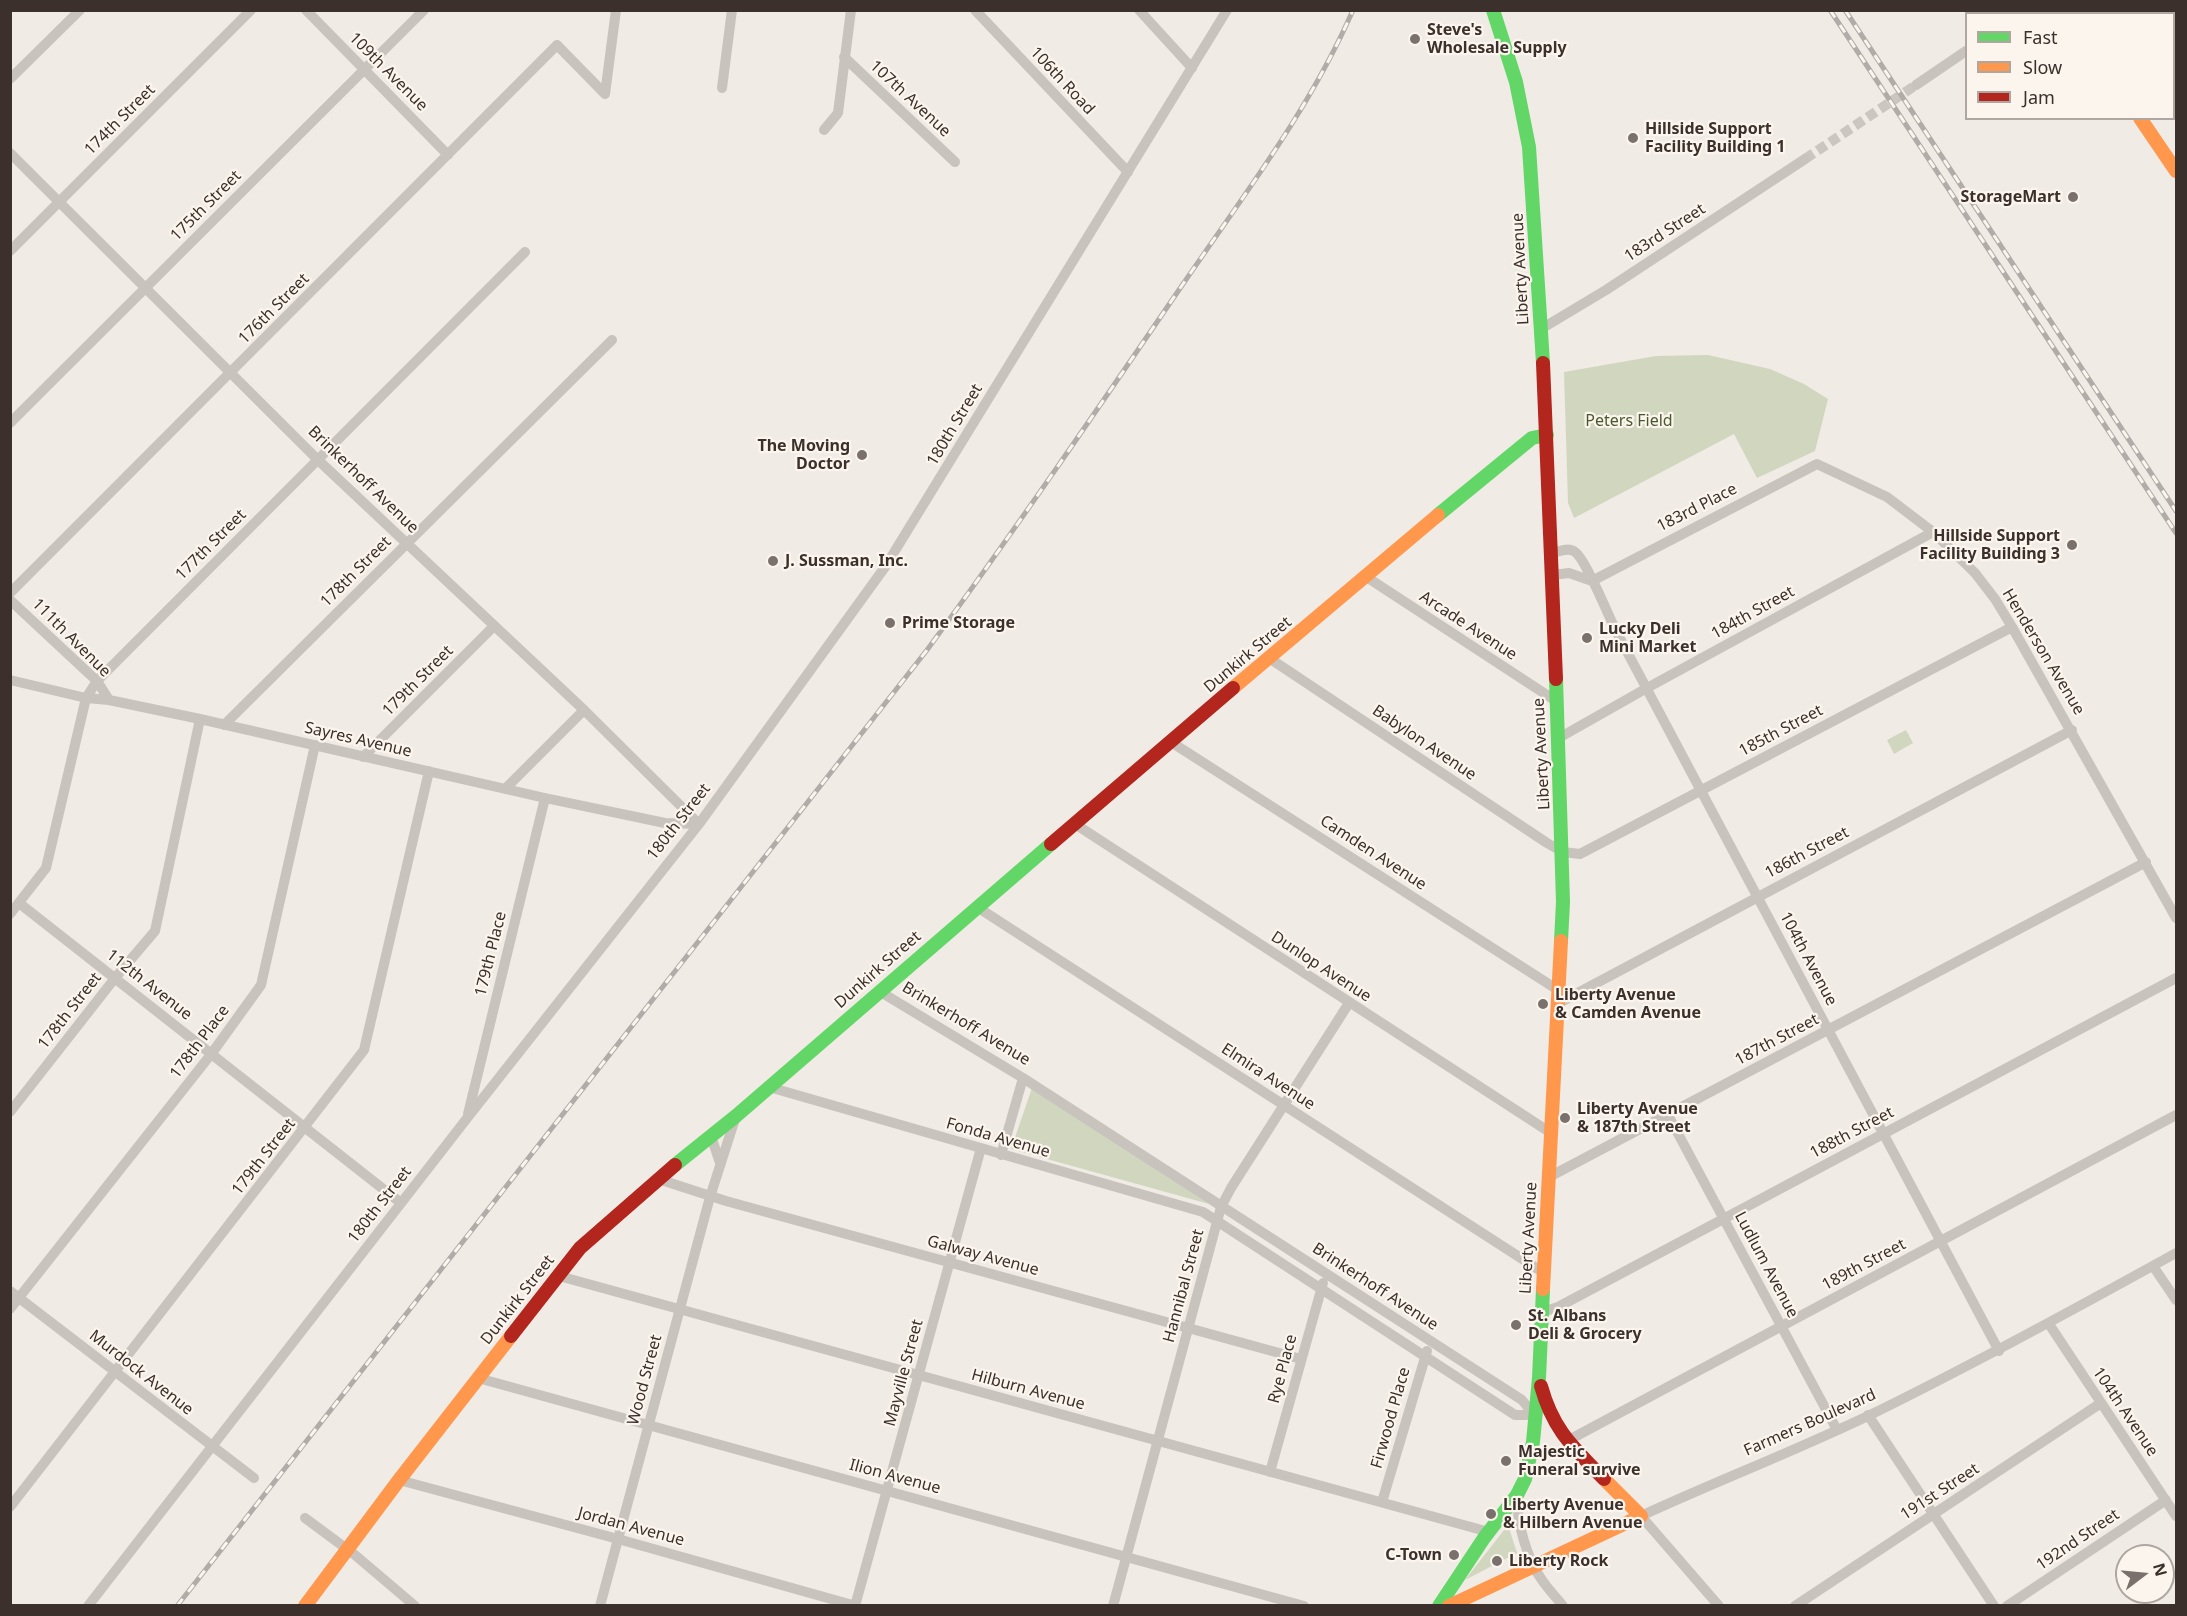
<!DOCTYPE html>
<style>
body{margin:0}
#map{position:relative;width:2187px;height:1616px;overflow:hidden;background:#f0ebe5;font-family:"Noto Sans",sans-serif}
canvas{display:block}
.frame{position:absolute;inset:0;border:12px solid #3b302b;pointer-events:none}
.legend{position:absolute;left:1965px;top:12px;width:210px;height:108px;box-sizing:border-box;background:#fbf5ee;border:2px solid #aea6a0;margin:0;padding:8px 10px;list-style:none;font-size:18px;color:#3b302b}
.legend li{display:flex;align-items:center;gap:12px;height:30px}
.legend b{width:30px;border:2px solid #aea6a0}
.north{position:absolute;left:2115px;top:1544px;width:60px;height:60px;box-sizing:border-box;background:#fbf5ee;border:2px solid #aea6a0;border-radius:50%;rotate:74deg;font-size:16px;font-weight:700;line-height:24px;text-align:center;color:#3b302b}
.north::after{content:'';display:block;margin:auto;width:21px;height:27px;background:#7a716c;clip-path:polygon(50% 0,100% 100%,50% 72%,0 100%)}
</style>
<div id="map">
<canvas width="2187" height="1616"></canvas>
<div class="frame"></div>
<ul class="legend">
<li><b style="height:8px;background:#63d668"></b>Fast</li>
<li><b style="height:8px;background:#ff974d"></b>Slow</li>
<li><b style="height:8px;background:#b3261e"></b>Jam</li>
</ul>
<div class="north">N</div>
</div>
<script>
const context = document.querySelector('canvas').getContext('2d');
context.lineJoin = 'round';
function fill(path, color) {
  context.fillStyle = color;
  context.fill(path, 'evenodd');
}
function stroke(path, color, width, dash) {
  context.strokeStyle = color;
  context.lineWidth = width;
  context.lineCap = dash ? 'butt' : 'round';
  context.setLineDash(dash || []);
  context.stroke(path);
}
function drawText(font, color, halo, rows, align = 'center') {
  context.font = font + ' "Noto Sans",sans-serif';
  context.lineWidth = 4.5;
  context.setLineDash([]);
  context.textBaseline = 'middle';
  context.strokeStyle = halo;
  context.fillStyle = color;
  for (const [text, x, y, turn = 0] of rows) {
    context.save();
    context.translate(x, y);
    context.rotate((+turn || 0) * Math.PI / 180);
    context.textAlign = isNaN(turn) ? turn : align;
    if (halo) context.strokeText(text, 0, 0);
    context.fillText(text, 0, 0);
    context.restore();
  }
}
fill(new Path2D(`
 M1708,355l62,14 34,15 24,15 -13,52 -58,27 -23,-44 -160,84 -6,-15 -4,-131 92,-16z
 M1906,730l7,13 -19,11 -7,-14z
 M1032,1088l177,116 -198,-55z
 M1508,1525l9,28 -52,27z`), '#d1d6bf');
stroke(new Path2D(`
 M1805,159l111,-74`), '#ccc6c0', 10, [10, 5]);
stroke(new Path2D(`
 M306,10l142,145
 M975,10l153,162
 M1139,10l53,58
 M2023,14l5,-4
 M844,57l111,105
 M10,79l70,-69
 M1916,85l50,-34
 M722,88l10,-78
 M605,94l11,-84
 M2174,106l2,-2
 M824,130l14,-17 13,-103
 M10,153l307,306 267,251 115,114
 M10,251l241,-241
 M1541,329l65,-39 199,-131
 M10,423l414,-413
 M1553,553c7,-2 16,-6 22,-1 10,6 34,65 41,79l383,720
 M1553,575l16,-2 23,8
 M1365,576l191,125
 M1592,581l225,-117 70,33 46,35 42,41 20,26 17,28 164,291
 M10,593l547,-548 48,49
 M10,600l87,81 12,19
 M1269,658l278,185 16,9 17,2 432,-227
 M10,680l76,18 23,2 91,19 345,79 120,25 34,1
 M224,725l388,-385
 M1557,739l90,-51 286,-156
 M1171,742l387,248
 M363,757l131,-131
 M505,789l79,-79
 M1075,824l476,309
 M19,903l382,300
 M977,907l567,366
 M10,914l36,-46 40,-170 11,-17 428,-429
 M879,991l144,87 499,322 12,15
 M1557,1004l515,-274
 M769,1087l434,125 312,203h19
 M10,1112l105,-134 40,-47 45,-212
 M468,1114l77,-316
 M1668,1115l169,315
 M711,1136l9,27
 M1001,1155l22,-77
 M1549,1177l597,-315
 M658,1179l68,22 575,158
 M2153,1266l23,34
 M559,1276l930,256
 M10,1291l244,187
 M10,1309l202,-256 49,-68 54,-240
 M1542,1312l16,-5 618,-329
 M2049,1324l127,192
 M478,1378l826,228
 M1868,1415l126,191
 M1567,1441l609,-326
 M1270,1472l53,-189
 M399,1480l219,59 238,67
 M1517,1498c0,24 10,62 25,82 6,9 14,17 21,26
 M1382,1502l45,-151
 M10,1507l354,-457 65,-279
 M305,1518l50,37 60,51
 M88,1606l380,-489 231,-293 186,-257 342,-557
 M600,1606l110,-409 26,-81
 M855,1606l126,-458
 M1113,1606l108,-399 10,-19 118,-185
 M1719,1606l-78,-90c76,-35 154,-65 229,-101 104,-51 205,-106 306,-162
 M1795,1606l306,-203
 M2007,1606l159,-106`), '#c9c3be', 10);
stroke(new Path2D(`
 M1493,10l23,72 13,65 14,216
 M2084,10l1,4
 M1438,515l94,-77 15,-3
 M1556,679l7,223 -2,39
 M675,1165l61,-49 315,-272
 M1439,1606l45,-68 33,-43 8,-16 8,-37 6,-64 4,-89`), '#63d668', 14);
stroke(new Path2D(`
 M2140,118l36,53
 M1233,688l205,-173
 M1543,1289l18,-348
 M305,1606l94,-126 112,-144
 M1449,1606l192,-90 -37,-37`), '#ff974d', 14);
stroke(new Path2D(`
 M1543,363l13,316
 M1051,844l182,-156
 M511,1336l69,-88 95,-83
 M1541,1386c12,44 32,61 63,93`), '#b3261e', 14);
const rail = new Path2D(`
 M1830,10l346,523
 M1845,10l331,501
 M177,1606l750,-956c88,-120 172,-243 256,-366 60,-88 127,-175 170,-274`);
stroke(rail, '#b1aca8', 5);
stroke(rail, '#fbf5ee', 3, [9]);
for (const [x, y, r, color] of [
 [1415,39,6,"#7a716c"],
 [1633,138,6,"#7a716c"],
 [2073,197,6,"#7a716c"],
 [862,455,6,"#7a716c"],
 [2072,545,6,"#7a716c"],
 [773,561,6,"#7a716c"],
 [890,623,6,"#7a716c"],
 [1587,638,6,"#7a716c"],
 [1543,1004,6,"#7a716c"],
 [1565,1118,6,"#7a716c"],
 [1516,1325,6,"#7a716c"],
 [1506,1461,6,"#7a716c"],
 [1491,1514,6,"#7a716c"],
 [1454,1555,6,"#7a716c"],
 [1497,1561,6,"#7a716c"]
]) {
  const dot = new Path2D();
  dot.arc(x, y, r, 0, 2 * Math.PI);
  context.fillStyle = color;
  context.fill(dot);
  stroke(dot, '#fbf5ee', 2);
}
drawText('bold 16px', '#3b302b', '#fbf5ee', [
 ["Steve's",1427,30],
 ["Wholesale Supply",1427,48],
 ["Hillside Support",1645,129],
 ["Facility Building 1",1645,147],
 ["StorageMart",2061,197,"right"],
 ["The Moving",850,446,"right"],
 ["Doctor",850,464,"right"],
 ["Hillside Support",2060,536,"right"],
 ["Facility Building 3",2060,554,"right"],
 ["J. Sussman, Inc.",785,561],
 ["Prime Storage",902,623],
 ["Lucky Deli",1599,629],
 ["Mini Market",1599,647],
 ["Liberty Avenue",1555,995],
 ["& Camden Avenue",1555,1013],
 ["Liberty Avenue",1577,1109],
 ["& 187th Street",1577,1127],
 ["St. Albans",1528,1316],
 ["Deli & Grocery",1528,1334],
 ["Majestic",1518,1452],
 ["Funeral survive",1518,1470],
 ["Liberty Avenue",1503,1505],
 ["& Hilbern Avenue",1503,1523],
 ["C-Town",1442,1555,"right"],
 ["Liberty Rock",1509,1561]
], 'left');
drawText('16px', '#3b302b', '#fbf5ee', [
 ["109th Avenue",388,72,45],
 ["106th Road",1062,81,47],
 ["107th Avenue",910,99,43],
 ["174th Street",120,120,-45],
 ["175th Street",206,206,-45],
 ["183rd Street",1665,233,-33],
 ["Liberty Avenue",1521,269,-93],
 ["176th Street",274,309,-45],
 ["180th Street",955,425,-59],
 ["Brinkerhoff Avenue",363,480,44],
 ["183rd Place",1697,508,-27],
 ["177th Street",211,545,-45],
 ["178th Street",356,572,-45],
 ["184th Street",1753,613,-29],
 ["Arcade Avenue",1468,626,33],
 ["111th Avenue",71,638,45],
 ["Henderson Avenue",2043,652,59],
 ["Dunkirk Street",1248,655,-40],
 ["179th Street",418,681,-45],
 ["185th Street",1781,731,-28],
 ["Sayres Avenue",358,740,13],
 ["Babylon Avenue",1424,743,34],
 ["Liberty Avenue",1542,754,-93],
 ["180th Street",679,822,-52],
 ["Camden Avenue",1373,853,33],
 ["186th Street",1807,853,-28],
 ["179th Place",491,954,-76],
 ["104th Avenue",1808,959,62],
 ["Dunlop Avenue",1321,967,33],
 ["Dunkirk Street",878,970,-41],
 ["112th Avenue",149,985,38],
 ["178th Street",70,1011,-52],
 ["Brinkerhoff Avenue",966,1024,31],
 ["187th Street",1777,1040,-28],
 ["178th Place",200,1042,-53],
 ["Elmira Avenue",1268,1077,33],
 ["188th Street",1852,1133,-28],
 ["Fonda Avenue",998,1138,16],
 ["179th Street",264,1157,-52],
 ["180th Street",380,1205,-52],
 ["Liberty Avenue",1529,1238,-87],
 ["Galway Avenue",983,1256,15],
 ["Ludlum Avenue",1766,1265,62],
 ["189th Street",1864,1265,-28],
 ["Hannibal Street",1184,1286,-75],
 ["Brinkerhoff Avenue",1375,1287,33],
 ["Dunkirk Street",518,1300,-52],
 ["Rye Place",1283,1369,-75],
 ["Murdock Avenue",141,1373,38],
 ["Mayville Street",904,1373,-75],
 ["Wood Street",645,1380,-75],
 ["Hilburn Avenue",1028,1390,15],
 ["104th Avenue",2125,1412,56],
 ["Firwood Place",1391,1418,-74],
 ["Farmers Boulevard",1810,1423,-24],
 ["Ilion Avenue",895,1477,15],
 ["191st Street",1940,1492,-33],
 ["Jordan Avenue",631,1527,15],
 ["192nd Street",2078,1540,-34]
]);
drawText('16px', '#4a5a2e', '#fbf5ee', [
 ["Peters Field",1629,421]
]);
</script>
